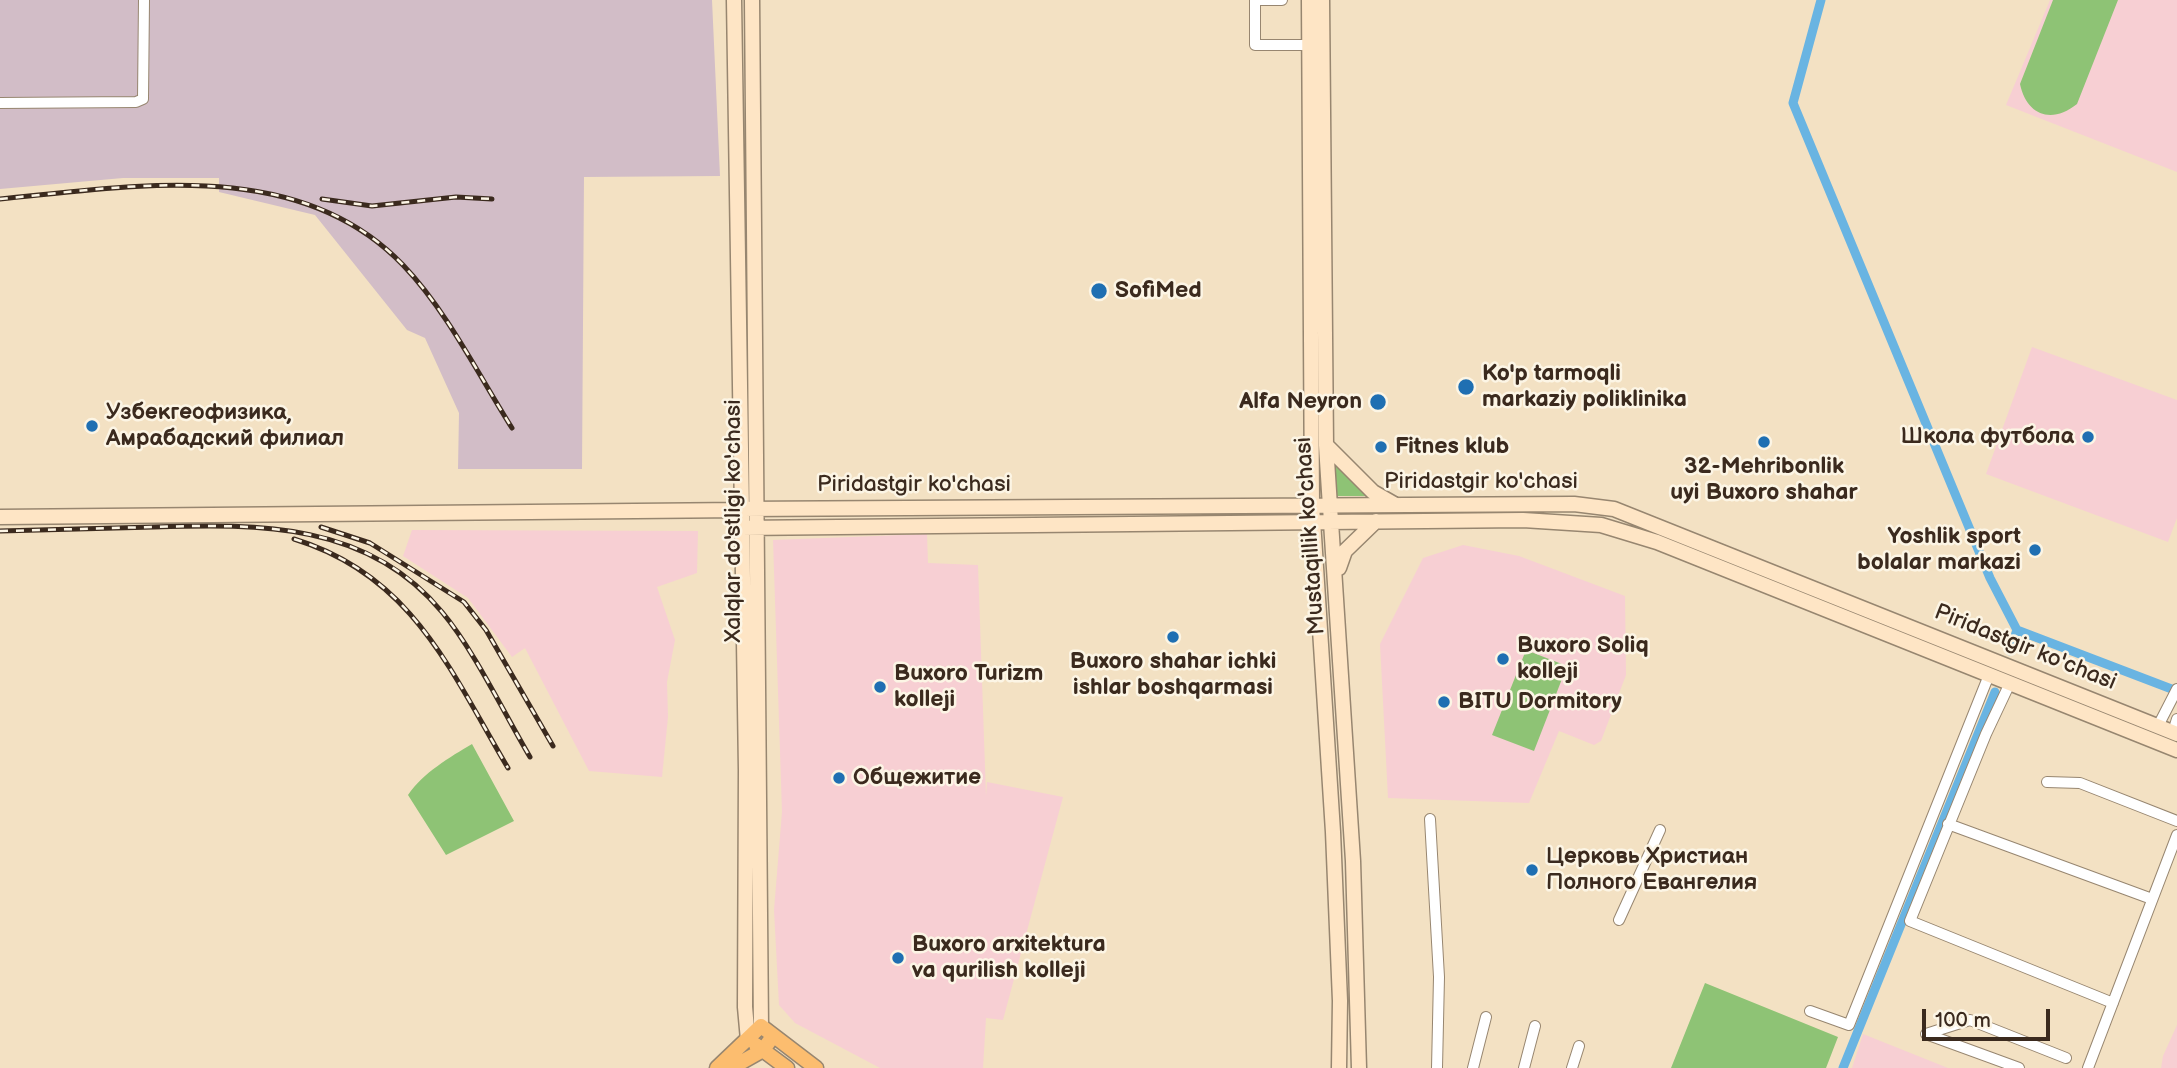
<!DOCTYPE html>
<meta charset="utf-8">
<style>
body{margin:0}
#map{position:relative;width:2177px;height:1068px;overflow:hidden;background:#f3e1c3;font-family:"Balsamiq Sans",sans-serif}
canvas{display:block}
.scale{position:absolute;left:1922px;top:1009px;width:128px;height:32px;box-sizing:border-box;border:4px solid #3b2a1e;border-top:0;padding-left:9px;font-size:21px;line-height:24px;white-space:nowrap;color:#3b2a1e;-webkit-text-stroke:5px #fcf5e5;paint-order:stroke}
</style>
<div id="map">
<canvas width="2177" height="1068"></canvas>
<div class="scale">100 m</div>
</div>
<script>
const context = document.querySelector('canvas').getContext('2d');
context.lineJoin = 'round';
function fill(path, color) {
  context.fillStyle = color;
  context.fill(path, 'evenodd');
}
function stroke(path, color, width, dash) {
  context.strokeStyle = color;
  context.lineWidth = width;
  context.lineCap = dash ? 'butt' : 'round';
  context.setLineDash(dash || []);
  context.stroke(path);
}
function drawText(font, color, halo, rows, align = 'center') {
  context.font = font + ' "Balsamiq Sans",sans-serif';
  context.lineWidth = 5;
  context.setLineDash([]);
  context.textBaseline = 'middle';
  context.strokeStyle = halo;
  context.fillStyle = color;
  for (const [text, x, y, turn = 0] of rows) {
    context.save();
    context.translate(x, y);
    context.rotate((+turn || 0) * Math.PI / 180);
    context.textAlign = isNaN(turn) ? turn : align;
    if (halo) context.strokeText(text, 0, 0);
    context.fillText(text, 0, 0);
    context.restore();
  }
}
fill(new Path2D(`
 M2050,0h127v172l-171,-67z
 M2032,347l145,53v118l-9,24 -182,-68z
 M412,530l286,1 -1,42 -40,14 18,53 -8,42 1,35 -6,60 -73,-6 -64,-123 -13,9 -44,-59 -65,-42z
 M927,534l1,29 50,2 8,231 1,-14 76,15 -60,223 -17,-2 -3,50h-103l-85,-45 -16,-18 -5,-95 8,-98 -9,-272z
 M1463,545l56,11 106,40 1,79 -25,66 -7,4 -35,-14 -30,72 -141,-5 -8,-154 43,-86z
 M2177,1025v43h-16l2,-12z
 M1863,1034l85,34h-96z`), '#f7cfd3');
fill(new Path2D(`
 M0,0h712l8,176 -136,1 -2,292h-124l1,-56 -34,-75 -18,-8 -92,-115 -96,-23v-14h-96l-123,11z`), '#d2bdc7');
fill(new Path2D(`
 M2053,0h65l-41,104c-25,20 -50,12 -57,-20z
 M1332,455l39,41h-35z
 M1526,650l41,16 -33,85 -42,-16z
 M472,744l42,77 -68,34 -38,-60c15,-22 42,-38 64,-51z
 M1705,983l133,54 -12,31h-155z`), '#8ec375');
stroke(new Path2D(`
 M1821,0l-28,103 197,475 27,52 -7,21
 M2017,630l160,61
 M1843,1068l152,-376`), '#69b4e2', 9);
const street = new Path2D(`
 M1282,0h-27v45h54
 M0,103l136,-1 7,-3 1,-99
 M2010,683l-24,51 -76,187 203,82
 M2158,726l19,-37
 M2173,732l4,-13
 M2047,782l33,1 97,38
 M1430,819l9,158 -2,91
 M1948,824l204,75
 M1619,920l41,-90
 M1810,1011l39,14 140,-350
 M1473,1068l13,-51
 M1524,1068l11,-42
 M1572,1068l7,-22
 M2019,1068l-93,-34 44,-14 96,38
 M2088,1068l89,-233`);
const secondary = new Path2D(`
 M734,0l12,770 -1,237 3,33
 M752,0l9,1026
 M1309,0l3,505 21,327 7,169 -1,67
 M1322,0l4,445 27,416 6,207
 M1326,445l47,47 21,12
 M741,509l833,-5 40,5 563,225
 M0,517l741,-7
 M741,528l782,-8 78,5 56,17 520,208
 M1339,568l6,-17 31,-30`);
const primary = new Path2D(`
 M756,1045l31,23
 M717,1068l44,-42 55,42
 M731,1068l32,-18 10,-14`);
stroke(street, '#978670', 12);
stroke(secondary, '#978670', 17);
stroke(primary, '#978670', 17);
stroke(street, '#fff', 10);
stroke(secondary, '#fee5c5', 14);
stroke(primary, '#fcbd6f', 14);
const rail = new Path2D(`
 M0,199c134,-13 299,-43 403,66 44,46 75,109 109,163
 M322,199l50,7 84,-9 36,2
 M321,527l49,16 94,59 22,28 67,116
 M0,531c51,-1 102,-3 154,-4 105,-3 214,-5 288,85 32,38 62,101 88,145
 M294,539c118,36 156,131 214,229`);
stroke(rail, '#3b2a1e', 5);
stroke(rail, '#fcf5e5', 2.5, [8]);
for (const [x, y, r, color] of [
 [1099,291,9,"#1f6fb2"],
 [1466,387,9,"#1f6fb2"],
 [1378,402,9,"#1f6fb2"],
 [92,426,7,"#1f6fb2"],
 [2088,437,7,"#1f6fb2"],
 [1764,442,7,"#1f6fb2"],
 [1381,447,7,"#1f6fb2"],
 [2035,550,7,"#1f6fb2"],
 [1173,637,7,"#1f6fb2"],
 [1503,659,7,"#1f6fb2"],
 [880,687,7,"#1f6fb2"],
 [1444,702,7,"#1f6fb2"],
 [839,778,7,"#1f6fb2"],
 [1532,870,7,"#1f6fb2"],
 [898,958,7,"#1f6fb2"]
]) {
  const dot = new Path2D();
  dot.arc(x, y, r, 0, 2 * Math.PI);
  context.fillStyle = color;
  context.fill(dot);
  stroke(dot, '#fcf5e5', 2.5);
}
drawText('bold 23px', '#3b2a1e', '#fcf5e5', [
 ["SofiMed",1115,291],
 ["Ko'p tarmoqli",1482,374],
 ["markaziy poliklinika",1482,400],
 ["Alfa Neyron",1362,402,"right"],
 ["Узбекгеофизика,",106,413],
 ["Амрабадский филиал",106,439],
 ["Школа футбола",2074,437,"right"],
 ["Fitnes klub",1395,447],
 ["32-Mehribonlik",1764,467,"center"],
 ["uyi Buxoro shahar",1764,493,"center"],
 ["Yoshlik sport",2021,537,"right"],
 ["bolalar markazi",2021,563,"right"],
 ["Buxoro Soliq",1517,646],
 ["kolleji",1517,672],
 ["Buxoro shahar ichki",1173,662,"center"],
 ["ishlar boshqarmasi",1173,688,"center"],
 ["Buxoro Turizm",894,674],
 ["kolleji",894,700],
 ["BITU Dormitory",1458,702],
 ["Общежитие",853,778],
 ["Церковь Христиан",1546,857],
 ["Полного Евангелия",1546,883],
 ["Buxoro arxitektura",912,945],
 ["va qurilish kolleji",912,971]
], 'left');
drawText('23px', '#3b2a1e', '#fcf5e5', [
 ["Piridastgir ko'chasi",1481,482],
 ["Piridastgir ko'chasi",914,485],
 ["Xalqlar do'stligi ko'chasi",734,521,-90],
 ["Mustaqillik ko'chasi",1311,536,-94],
 ["Piridastgir ko'chasi",2025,648,22]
]);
</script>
